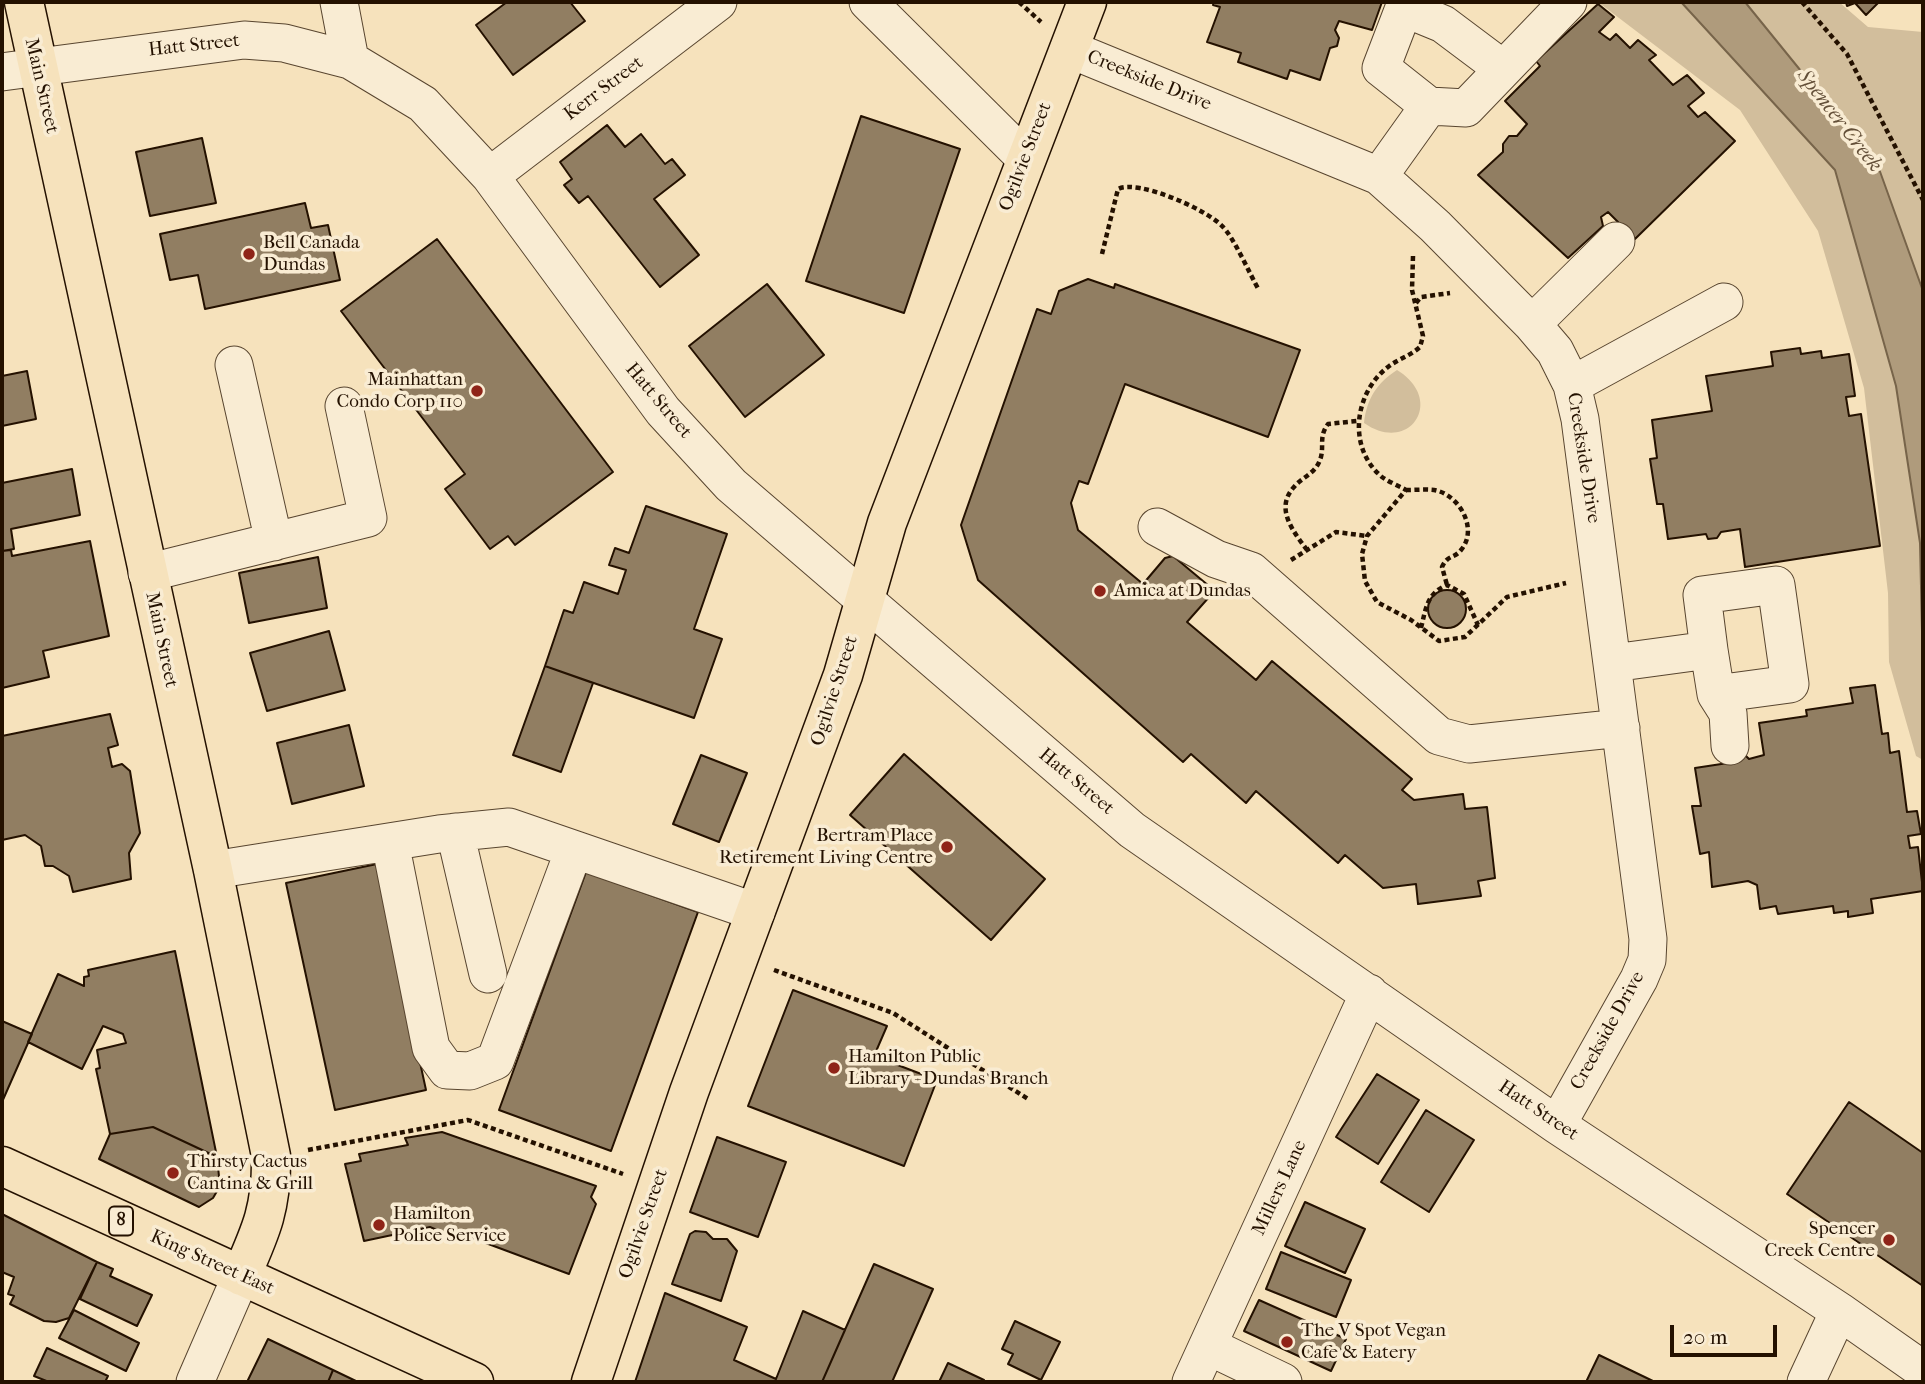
<!DOCTYPE html>
<style>
body{margin:0}
#map{position:relative;width:1925px;height:1384px;overflow:hidden;background:#f6e2bc;font-family:"IM FELL French Canon",serif}
canvas{display:block}
.frame{position:absolute;inset:0;border:4px solid #241100;pointer-events:none}
.scale{position:absolute;left:1670px;top:1325px;width:107px;height:32px;box-sizing:border-box;border:4px solid #241100;border-top:0;padding-left:9px;font-size:21px;line-height:24px;white-space:nowrap;color:#241100;-webkit-text-stroke:5px #f9ecd3;paint-order:stroke}
</style>
<div id="map">
<canvas width="1925" height="1384"></canvas>
<div class="frame"></div>
<div class="scale">20 m</div>
</div>
<script>
const context = document.querySelector('canvas').getContext('2d');
context.lineJoin = 'round';
function fill(path, color) {
  context.fillStyle = color;
  context.fill(path, 'evenodd');
}
function stroke(path, color, width, dash) {
  context.strokeStyle = color;
  context.lineWidth = width;
  context.lineCap = dash ? 'butt' : 'round';
  context.setLineDash(dash || []);
  context.stroke(path);
}
function drawText(font, color, halo, rows, align = 'center') {
  context.font = font + ' "IM FELL French Canon",serif';
  context.lineWidth = 7;
  context.setLineDash([]);
  context.textBaseline = 'middle';
  context.strokeStyle = halo;
  context.fillStyle = color;
  for (const [text, x, y, turn = 0] of rows) {
    context.save();
    context.translate(x, y);
    context.rotate((+turn || 0) * Math.PI / 180);
    context.textAlign = isNaN(turn) ? turn : align;
    if (halo) context.strokeText(text, 0, 0);
    context.fillText(text, 0, 0);
    context.restore();
  }
}
fill(new Path2D(`
 M1598,2h241l29,25 55,5v728l-7,-4 -27,-94 -1,-69 -24,-205 -46,-157 -78,-121z
 M1397,370c49,30 13,85 -33,53 3,-25 13,-40 33,-53z`), '#d2be9c');
const water = new Path2D(`
 M1681,2h64l133,164 45,125v384l-3,-132 -24,-157 -61,-216z`);
fill(water, '#af9b7c');
stroke(water, '#77644a', 2);
const building = new Path2D(`
 M507,2h63l15,19 -72,54 -37,-50z
 M1214,2h168l-10,28 -33,-9 -4,9 4,8 -2,8 -7,2 -10,32 -30,-10 -3,9 -49,-17 3,-9 -34,-11 13,-35 -7,-2z
 M1846,2h33l-13,13 -11,-12 -8,3z
 M1598,4l16,13 -15,15 11,8 6,-6 14,14 8,-8 18,15 -7,5 24,25 14,-10 17,18 -16,13 10,11 7,-5 30,29 -100,98 -27,-27 -7,5 2,9 -35,32 -90,-83 25,-23v-8l6,-8h8l10,-12 -22,-23 35,-35 -4,-5z
 M861,116l99,33 -56,164 -98,-32z
 M607,125l18,22 16,-13 24,30 7,-5 13,16 -31,24 45,56 -39,32 -72,-91 -9,7 -15,-18 8,-6 -12,-17z
 M202,138l14,65 -66,13 -14,-64z
 M305,203l6,25 17,-3 12,55 -135,29 -7,-34 -28,5 -10,-46z
 M437,239l176,233 -98,73 -7,-9 -18,13 -45,-60 20,-15 -124,-163z
 M1088,279l26,9 1,-4 185,66 -32,87 -143,-53 -37,100 -9,-3 -8,22 7,27 65,54 22,-26 8,-2 36,30 1,10 -23,26 69,58 16,-19 140,118 -10,11 12,10 49,-6 2,15 22,-2 8,71 -17,3 3,15 -63,8 -2,-20 -33,4 -38,-33 -7,8 -82,-72 -10,12 -55,-49 -8,8 -205,-182 -17,-55 76,-216 14,5 8,-23z
 M767,284l57,71 -79,62 -56,-71z
 M1800,348l1,6 20,-3 1,7 27,-4 6,42 -9,1 3,19 12,-2 19,132 -135,21 -5,-38 -19,3 -4,6 -9,1 -2,-5 -38,5 -5,-35h-6l-7,-45 7,-1 -5,-38 60,-9 -6,-35 67,-10 -2,-14z
 M27,371l9,48 -34,7v-50z
 M72,469l8,46 -69,14 3,20 -12,2v-68z
 M646,506l81,28 -33,95 28,10 -28,79 -149,-52 19,-56 9,3 11,-31 34,12 8,-24 -17,-5 6,-17 14,5z
 M90,541l19,95 -66,15 6,26 -47,11v-137l9,-1 1,6z
 M318,557l9,51 -78,15 -10,-50z
 M1428 609a19 19 0 1 1 38 0a19 19 0 1 1-38 0Z
 M329,631l16,59 -78,21 -17,-58z
 M545,666l48,17 -32,89 -48,-17z
 M1875,685l7,49 6,-1 2,20 9,-2 8,61 10,-1 4,23 -13,2 2,12 8,-1 5,44 -52,8 2,14 -25,4v-6l-14,2 -1,-7 -55,8 -2,-8 -16,3 -3,-24 -9,-4 -36,6 -3,-35 -9,2 -8,-48h9l-6,-38 33,-5 15,-10 6,6 15,-4 -5,-32 48,-7 -1,-6 47,-7 -3,-15z
 M110,714l8,31 -10,3 4,19 10,-3 8,7 10,62 -11,20 2,26 -58,13 -4,-16 -16,-10h-8l-4,-20 -16,-11 -23,5v-104z
 M349,725l15,61 -72,18 -15,-61z
 M904,754l141,125 -54,61 -141,-125z
 M701,755l46,18 -28,69 -46,-18z
 M377,864l49,226 -91,20 -49,-227z
 M586,872l112,40 -87,239 -112,-41z
 M175,951l42,206 -64,-30 -43,7 -14,-65 4,-1 -3,-18 29,-7 -3,-9 -20,-8 -21,43 -54,-27 30,-68 26,12v-9l5,-1 -1,-6z
 M793,990l94,36 -13,30 63,24 -33,86 -156,-60z
 M2,1021l30,13 -30,68z
 M1377,1074l42,26 -41,64 -42,-27z
 M1849,1102l74,51v133l-136,-92z
 M1426,1110l48,30 -45,72 -48,-30z
 M153,1127l64,30 3,29 -7,12 -14,9 -100,-48 11,-25z
 M442,1132l154,54 -5,11 5,7 -27,70 -121,-45 -2,5 -16,-7 -66,14 -19,-77 16,-3 -2,-7 49,-9 -3,-7z
 M717,1137l69,25 -28,75 -68,-25z
 M1305,1202l60,27 -20,44 -60,-27z
 M2,1214l95,48 -28,56 -13,4 -12,-1 -34,-17 4,-8 -6,-2 6,-17 -12,-5z
 M695,1231l11,1 7,7h14l10,12 -16,50 -49,-17 18,-50z
 M1281,1252l70,28 -15,37 -70,-28z
 M97,1262l16,7 -3,7 42,19 -15,31 -57,-27z
 M874,1264l59,25 -41,93h-70z
 M665,1293l82,34 -13,33 42,19 27,-68 42,19 -23,52h-187z
 M1259,1300l87,39 -15,32 -87,-40z
 M74,1310l65,33 -13,28 -67,-33z
 M1015,1321l45,21 -19,38 -33,-16 5,-10 -11,-5z
 M268,1339l65,31 -5,12h-81z
 M47,1348l61,28 -3,6h-56l-15,-6z
 M1599,1355l56,27h-69z
 M948,1363l36,17 -1,2h-44z
 M333,1370l25,12h-30z`);
fill(building, '#917e62');
stroke(building, '#241100', 2);
const minor = new Path2D(`
 M339,2l11,58
 M868,2l157,156
 M1406,2l-2,6 39,16 60,45
 M1404,8l-23,60 48,38
 M1069,49l310,127 56,50 97,98 23,27 17,34 8,34 68,520 -1,21 -8,19 -82,146
 M2,72l242,-32 40,3 66,17 73,44 67,72 173,235 68,74 401,345 425,295 282,186 84,59
 M490,176l228,-174
 M1379,176l50,-70 37,2 102,-106
 M1532,324l84,-83
 M234,365l40,177
 M1572,385l152,-83
 M1157,527l59,32 35,12 188,165 30,8 152,-16
 M147,573l221,-55 -24,-112
 M1613,663l96,-13 7,44 74,-10 -14,-99 -74,10 7,55
 M1716,694l12,19 2,33
 M455,832l33,142
 M390,842l41,206 16,22 23,1 25,-10 79,-211
 M213,870l226,-36 70,-7 247,85
 M1208,1346l75,36
 M195,1382l46,-106
 M1191,1382l178,-389
 M1806,1382l33,-71`);
const major = new Path2D(`
 M24,2l189,868 58,286c1,51 -10,75 -30,120
 M2,1166l472,216
 M591,1382l98,-290 154,-417 44,-152 200,-521`);
stroke(minor, '#58452f', 39);
stroke(major, '#241100', 41);
stroke(new Path2D(`
 M1019,2l22,20
 M1802,2l45,52 76,146
 M1102,254l16,-65c20,-10 87,20 103,36 12,10 29,50 38,65
 M1413,256l-1,34 11,46 -3,11c-10,9 -22,12 -32,20 -34,26 -41,81 -6,110 7,5 17,9 24,13l-39,46 -5,18 3,27 12,21 34,18 28,21 26,-4 42,-40 59,-14
 M1416,303l5,-6 29,-4
 M1406,490c9,0 19,-1 28,0 25,4 45,39 27,60 -7,9 -13,4 -19,17l5,18
 M1307,550c-13,-18 -33,-41 -13,-63 8,-10 21,-13 26,-27 5,-13 -2,-23 8,-36l29,-3
 M1291,560l45,-28 31,4
 M1421,628c5,-20 6,-35 26,-43l17,9 14,31
 M774,970l119,43 135,86
 M308,1150l160,-30 155,54`), '#241100', 4.5, [5, 3.5]);
stroke(minor, '#f9ecd3', 37);
stroke(major, '#f6e2bc', 38);
for (const [x, y, r, color] of [
 [249,254,7,"#8f2418"],
 [477,391,7,"#8f2418"],
 [1100,591,7,"#8f2418"],
 [947,847,7,"#8f2418"],
 [834,1068,7,"#8f2418"],
 [173,1173,7,"#8f2418"],
 [379,1225,7,"#8f2418"],
 [1889,1240,7,"#8f2418"],
 [1287,1342,7,"#8f2418"]
]) {
  const dot = new Path2D();
  dot.arc(x, y, r, 0, 2 * Math.PI);
  context.fillStyle = color;
  context.fill(dot);
  stroke(dot, '#f9ecd3', 2.5);
}
for (const [x, y, w] of [
 [121,1221,24]
]) {
  const box = new Path2D();
  box.roundRect(x - w / 2, y - 14.5, w, 29, 5);
  context.fillStyle = '#f9ecd3';
  context.fill(box);
  stroke(box, '#241100', 2);
}
drawText('bold 18px', '#241100', null, [
 ["8",121,1221]
]);
drawText('19px', '#241100', '#f9ecd3', [
 ["Hatt Street",194,46,-6],
 ["Creekside Drive",1149,81,22],
 ["Main Street",41,86,77],
 ["Kerr Street",604,89,-37],
 ["Ogilvie Street",1026,157,-69],
 ["Hatt Street",658,401,50],
 ["Creekside Drive",1583,458,81],
 ["Main Street",161,640,78],
 ["Ogilvie Street",835,691,-72],
 ["Hatt Street",1076,782,40],
 ["Creekside Drive",1608,1031,-61],
 ["Hatt Street",1538,1111,34],
 ["Millers Lane",1280,1188,-65],
 ["Ogilvie Street",644,1224,-71],
 ["King Street East",212,1263,24]
]);
drawText('19px', '#241100', '#f9ecd3', [
 ["Bell Canada",263,243],
 ["Dundas",263,265],
 ["Mainhattan",463,380,"right"],
 ["Condo Corp 110",463,402,"right"],
 ["Amica at Dundas",1114,591],
 ["Bertram Place",933,836,"right"],
 ["Retirement Living Centre",933,858,"right"],
 ["Hamilton Public",848,1057],
 ["Library - Dundas Branch",848,1079],
 ["Thirsty Cactus",187,1162],
 ["Cantina & Grill",187,1184],
 ["Hamilton",393,1214],
 ["Police Service",393,1236],
 ["Spencer",1875,1229,"right"],
 ["Creek Centre",1875,1251,"right"],
 ["The V Spot Vegan",1301,1331],
 ["Cafe & Eatery",1301,1353]
], 'left');
drawText('italic 21px', '#634f38', '#f9ecd3', [
 ["Spencer Creek",1839,121,52]
]);
</script>
